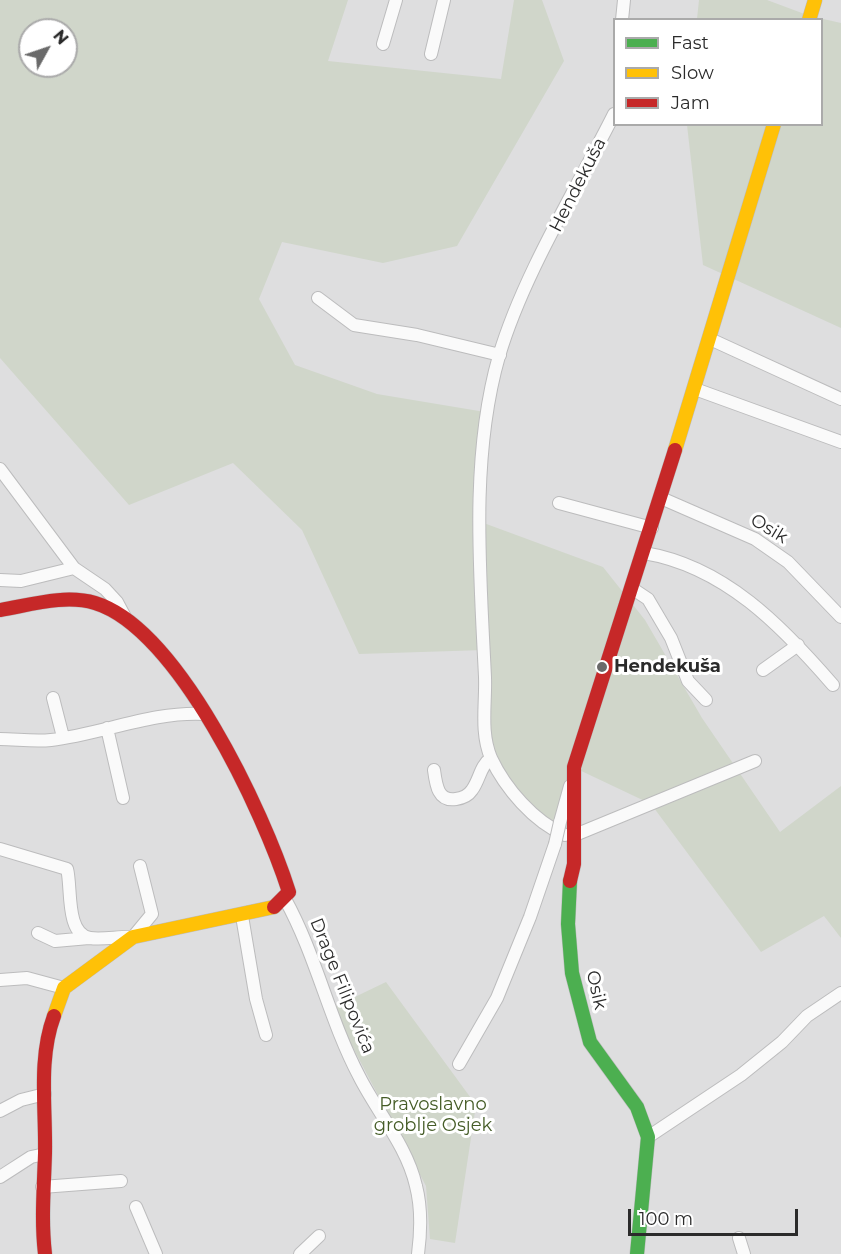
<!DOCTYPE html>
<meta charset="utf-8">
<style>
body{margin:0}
#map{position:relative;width:841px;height:1254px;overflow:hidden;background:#dededf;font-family:Montserrat,sans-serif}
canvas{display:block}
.legend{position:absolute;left:613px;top:18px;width:210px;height:108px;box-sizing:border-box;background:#fff;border:2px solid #aaa;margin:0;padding:8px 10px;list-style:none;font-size:18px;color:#2b2b2b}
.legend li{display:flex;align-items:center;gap:12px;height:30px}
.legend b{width:30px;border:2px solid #aaa}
.north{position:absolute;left:18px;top:18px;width:60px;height:60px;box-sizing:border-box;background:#fff;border:2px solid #aaa;border-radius:50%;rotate:50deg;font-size:16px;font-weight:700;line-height:24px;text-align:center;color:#2b2b2b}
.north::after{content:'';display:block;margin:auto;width:21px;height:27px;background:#6a6a6a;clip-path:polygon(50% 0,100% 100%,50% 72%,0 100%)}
.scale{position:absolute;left:628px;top:1209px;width:170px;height:27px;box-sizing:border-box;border:3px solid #2b2b2b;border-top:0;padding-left:8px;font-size:18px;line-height:21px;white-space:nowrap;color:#2b2b2b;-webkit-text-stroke:4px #fff;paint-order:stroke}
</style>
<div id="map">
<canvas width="841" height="1254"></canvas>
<ul class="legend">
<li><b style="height:8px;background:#4caf50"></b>Fast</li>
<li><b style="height:8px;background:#ffc107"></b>Slow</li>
<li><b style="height:8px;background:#c62828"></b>Jam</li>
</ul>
<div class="north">N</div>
<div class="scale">100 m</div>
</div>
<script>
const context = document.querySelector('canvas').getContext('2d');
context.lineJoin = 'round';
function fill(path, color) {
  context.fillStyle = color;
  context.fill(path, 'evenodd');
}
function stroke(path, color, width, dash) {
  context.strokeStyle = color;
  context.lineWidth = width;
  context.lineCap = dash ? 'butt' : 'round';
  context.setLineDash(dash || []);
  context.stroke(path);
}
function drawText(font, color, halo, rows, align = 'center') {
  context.font = font + ' Montserrat,sans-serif';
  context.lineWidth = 6;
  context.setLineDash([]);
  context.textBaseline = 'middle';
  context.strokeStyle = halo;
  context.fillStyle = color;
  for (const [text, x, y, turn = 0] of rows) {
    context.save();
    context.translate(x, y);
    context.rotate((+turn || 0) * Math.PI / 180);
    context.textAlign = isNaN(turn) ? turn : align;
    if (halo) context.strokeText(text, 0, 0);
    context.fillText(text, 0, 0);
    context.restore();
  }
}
fill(new Path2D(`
 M0,0h348l-20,61 173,18 13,-79h28l22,61 -107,185 -74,17 -101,-21 -23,57 36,66 82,29 108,18 -4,110 122,45 42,53 57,98 78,114 61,-46v152l-17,-22 -63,36 -110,-148 -76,-36 -22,62 -28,-24 -34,-48 -7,-108 -125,4 -57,-124 -69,-67 -104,42 -129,-147zM30,30h36v36h-36z
 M699,0h68l43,16 31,7v305l-138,-63 -16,-140 135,-1v-104l-125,-1z
 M386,982l90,123 -21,138 -25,-4 -4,-53 -94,-178z`), '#d0d6ca');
const street = new Path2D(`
 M622,20l2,-20
 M383,44l13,-44
 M431,54l13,-54
 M318,298l36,27 63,10 83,20
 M710,339l131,60
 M695,389l146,53
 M0,469l74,99 31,21 12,13 8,15
 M661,498l94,41 33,23 53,55
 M559,503l93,25
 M644,553c80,13 138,73 189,132
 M0,580l21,1 53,-13
 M633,589l15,10 23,39 17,43 18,19
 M763,670l35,-25
 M53,698l10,39
 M107,728l16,70
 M0,739c16,0 34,3 51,1 51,-6 101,-29 154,-26
 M434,770c2,15 4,32 22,29 7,-1 12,-3 16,-9 8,-11 8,-24 19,-32
 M560,822l10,-36
 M565,835c-31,-13 -60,-47 -74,-77 -11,-26 -5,-54 -6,-81 -5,-105 -15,-220 14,-321 24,-81 77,-166 115,-242
 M575,835l180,-74
 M0,849l67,20c5,17 -2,65 23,69 13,2 30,-2 43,-1l19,-23 -12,-48
 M285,899c31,56 44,120 74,177 18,36 48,70 57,110 6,23 5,45 2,68
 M242,916l14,83 10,36
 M38,933l17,8 34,-3
 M0,980l27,-2 37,10
 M459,1064l38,-66 33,-81 25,-73
 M0,1111l21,-11 24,-6
 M648,1137l93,-62 41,-33 25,-26 34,-23
 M0,1177l31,-20 14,-3
 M42,1187l79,-6
 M136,1207l20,47
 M739,1238l5,16
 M300,1254l19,-18`);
const fast = new Path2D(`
 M570,881l-2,43 4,49 18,69 47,65 11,30 -11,117`);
const slow = new Path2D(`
 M809,20l6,-20
 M675,450l99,-326
 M54,1016l10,-28 69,-51 141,-30`);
const jam = new Path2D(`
 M0,610c30,-5 65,-16 95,-7 83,25 169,210 194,289l-15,15
 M570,881l4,-17v-97l101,-317
 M45,1254c-4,-34 -1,-66 0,-101 1,-45 -7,-94 9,-137`);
stroke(street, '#bcbcbd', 14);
stroke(fast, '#bcbcbd', 15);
stroke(slow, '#bcbcbd', 15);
stroke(jam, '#bcbcbd', 15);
stroke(street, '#fafafa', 12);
stroke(fast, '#4caf50', 14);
stroke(slow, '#ffc107', 14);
stroke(jam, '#c62828', 14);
const streetBridge = new Path2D(`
 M555,844l5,-22`);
stroke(streetBridge, '#bcbcbd', 14, []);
stroke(streetBridge, '#fafafa', 12);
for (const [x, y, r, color] of [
 [602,667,6,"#6a6a6a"]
]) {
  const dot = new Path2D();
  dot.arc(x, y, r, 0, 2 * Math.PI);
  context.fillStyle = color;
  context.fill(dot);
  stroke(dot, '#fff', 2);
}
drawText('18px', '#2b2b2b', '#fff', [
 ["Hendekuša",578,185,-63],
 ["Osik",769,529,31],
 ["Drage Filipovića",342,986,68],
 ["Osik",596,990,77]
]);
drawText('bold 18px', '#2b2b2b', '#fff', [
 ["Hendekuša",614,667]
], 'left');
drawText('18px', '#455c27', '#fff', [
 ["Pravoslavno",433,1105],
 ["groblje Osjek",433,1126]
]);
</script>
